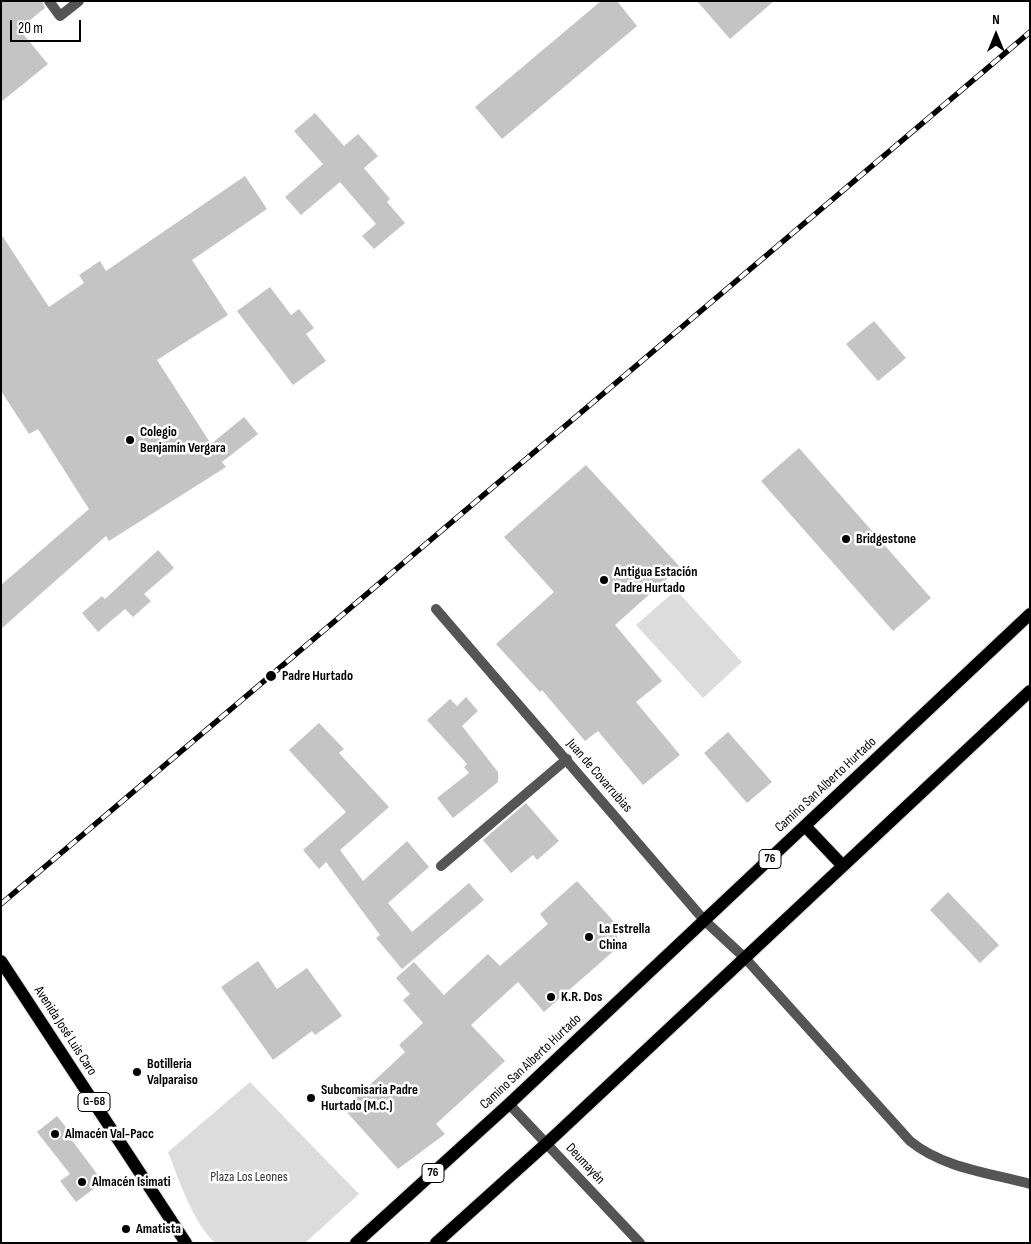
<!DOCTYPE html>
<meta charset="utf-8">
<style>
body{margin:0}
#map{position:relative;width:1031px;height:1244px;overflow:hidden;background:#fff;font-family:"Sofia Sans Condensed",sans-serif}
canvas{display:block}
.frame{position:absolute;inset:0;border:2px solid #000;pointer-events:none}
.north{position:absolute;left:971px;top:10px;width:50px;height:50px;-webkit-text-stroke:4px #fff;paint-order:stroke;rotate:0deg;font-size:14px;font-weight:700;line-height:20px;text-align:center;color:#000}
.north::after{content:'';display:block;margin:auto;width:18px;height:22px;background:#000;clip-path:polygon(50% 0,100% 100%,50% 72%,0 100%)}
.scale{position:absolute;left:10px;top:20px;width:71px;height:22px;box-sizing:border-box;border:2px solid #000;border-top:0;padding-left:6px;font-size:15px;line-height:18px;white-space:nowrap;color:#000;-webkit-text-stroke:4px #fff;paint-order:stroke}
</style>
<div id="map">
<canvas width="1031" height="1244"></canvas>
<div class="frame"></div>
<div class="north">N</div>
<div class="scale">20 m</div>
</div>
<script>
const context = document.querySelector('canvas').getContext('2d');
context.lineJoin = 'round';
function fill(path, color) {
  context.fillStyle = color;
  context.fill(path, 'evenodd');
}
function stroke(path, color, width, dash) {
  context.strokeStyle = color;
  context.lineWidth = width;
  context.lineCap = dash ? 'butt' : 'round';
  context.setLineDash(dash || []);
  context.stroke(path);
}
function drawText(font, color, halo, rows, align = 'center') {
  context.font = font + ' "Sofia Sans Condensed",sans-serif';
  context.lineWidth = 5;
  context.setLineDash([]);
  context.textBaseline = 'middle';
  context.strokeStyle = halo;
  context.fillStyle = color;
  for (const [text, x, y, turn = 0] of rows) {
    context.save();
    context.translate(x, y);
    context.rotate((+turn || 0) * Math.PI / 180);
    context.textAlign = isNaN(turn) ? turn : align;
    if (halo) context.strokeText(text, 0, 0);
    context.fillText(text, 0, 0);
    context.restore();
  }
}
fill(new Path2D(`
 M676,590l66,72 -39,36 -67,-73z
 M250,1082l109,112 -54,49h-90c-24,-24 -35,-61 -47,-91z`), '#dcdcdc');
fill(new Path2D(`
 M1,1h41l3,7 -26,21 29,35 -47,38z
 M601,1h16l20,25 -135,113 -27,-32z
 M697,1h77l-44,38z
 M315,113l29,33 14,-12 20,22 -14,12 26,31 -3,3 18,21 -31,26 -12,-13 14,-12 -36,-42 -39,33 -16,-18 38,-33 -29,-33z
 M245,176l22,33 -75,51 36,55 -71,45 54,84 33,-27 14,17 -36,28 4,5 -117,74 -3,-5 -105,93v-44l88,-76 -51,-80 -9,5 -28,-43v-157l48,73 35,-24 -5,-8 21,-14 6,10z
 M270,287l21,28 8,-6 15,19 -8,6 20,27 -33,24 -56,-74z
 M874,321l32,37 -28,23 -32,-37z
 M799,448l132,150 -38,33 -132,-150z
 M586,465l94,102 -65,58 47,56 -26,21 44,53 -37,30 -45,-54 -13,10 -43,-51 -2,2 -44,-48 58,-52 -50,-55z
 M158,550l16,18 -30,26 7,7 -18,16 -8,-8 -27,23 -16,-19 20,-17 3,3z
 M466,697l12,14 -16,15 36,46v10l-45,36 -16,-20 32,-25 -5,-6 3,-3 -40,-44 23,-21 7,7z
 M319,723l25,26 -5,4 50,54 -49,43 23,31 44,-40 22,26 -41,36 24,29 57,-49 15,17 -82,69 -26,-31 4,-3 -54,-73 -7,7 -16,-19 43,-38 -57,-62z
 M728,732l44,50 -25,21 -43,-50z
 M526,803l33,38 -22,19 -4,-5 -22,18 -28,-33z
 M577,881l40,44v23l-73,64 -26,-30 -47,43 34,36 -69,63 9,10 -47,35 -54,-60 61,-57 -6,-7 24,-22 -20,-23 7,-6 -14,-16 18,-16 30,33 44,-41 12,12 48,-42 -8,-10z
 M948,892l51,53 -19,18 -50,-53z
 M258,961l19,28 30,-21 35,48 -27,19 -3,-4 -39,29 -52,-73z
 M57,1116l16,20 -2,3 32,43 -27,20 -16,-21 10,-7 -33,-42z`), '#c4c4c4');
const primary = new Path2D(`
 M805,826l38,40
 M1,961l185,282
 M356,1243l153,-139 521,-490
 M436,1243l111,-100 483,-452`);
stroke(primary, '#dbdbdb', 14);
stroke(new Path2D(`
 M49,1l11,15 19,-15
 M441,866l126,-107
 M745,958l165,183c33,27 80,32 120,43`), '#555', 10);
stroke(new Path2D(`
 M436,609l268,311 41,38
 M509,1104l131,139`), '#555', 10);
stroke(primary, '#000', 12);
const rail = new Path2D(`
 M1,904l1029,-872`);
stroke(rail, '#000', 5.5);
stroke(rail, '#fff', 4, [11]);
for (const [x, y, r, color] of [
 [130,440,5,"#000"],
 [846,539,5,"#000"],
 [604,580,5,"#000"],
 [271,676,6,"#000"],
 [589,937,5,"#000"],
 [551,997,5,"#000"],
 [137,1072,5,"#000"],
 [311,1098,5,"#000"],
 [55,1134,5,"#000"],
 [82,1182,5,"#000"],
 [126,1229,5,"#000"]
]) {
  const dot = new Path2D();
  dot.arc(x, y, r, 0, 2 * Math.PI);
  context.fillStyle = color;
  context.fill(dot);
  stroke(dot, '#fff', 2);
}
for (const [x, y, w] of [
 [770,859,22],
 [94,1102,32],
 [433,1173,22]
]) {
  const box = new Path2D();
  box.roundRect(x - w / 2, y - 9.5, w, 19, 4);
  context.fillStyle = '#fff';
  context.fill(box);
  stroke(box, '#000', 1);
}
drawText('bold 12px', '#000', null, [
 ["76",770,859],
 ["G-68",94,1102],
 ["76",433,1173]
]);
drawText('bold 14px', '#000', '#fff', [
 ["Colegio",140,432],
 ["Benjamín Vergara",140,448],
 ["Bridgestone",856,539],
 ["Antigua Estación",614,572],
 ["Padre Hurtado",614,588],
 ["Padre Hurtado",282,676],
 ["La Estrella",599,929],
 ["China",599,945],
 ["K.R. Dos",561,997],
 ["Botilleria",147,1064],
 ["Valparaiso",147,1080],
 ["Subcomisaria Padre",321,1090],
 ["Hurtado (M.C.)",321,1106],
 ["Almacén Val-Pacc",65,1134],
 ["Almacén Isimati",92,1182],
 ["Amatista",136,1229]
], 'left');
drawText('14px', '#000', '#fff', [
 ["Juan de Covarrubias",599,776,49],
 ["Camino San Alberto Hurtado",826,785,-43],
 ["Avenida José Luis Caro",65,1031,57],
 ["Camino San Alberto Hurtado",531,1062,-43],
 ["Deumayén",585,1164,47]
]);
drawText('14px', '#333', '#fff', [
 ["Plaza Los Leones",249,1177]
]);
</script>
